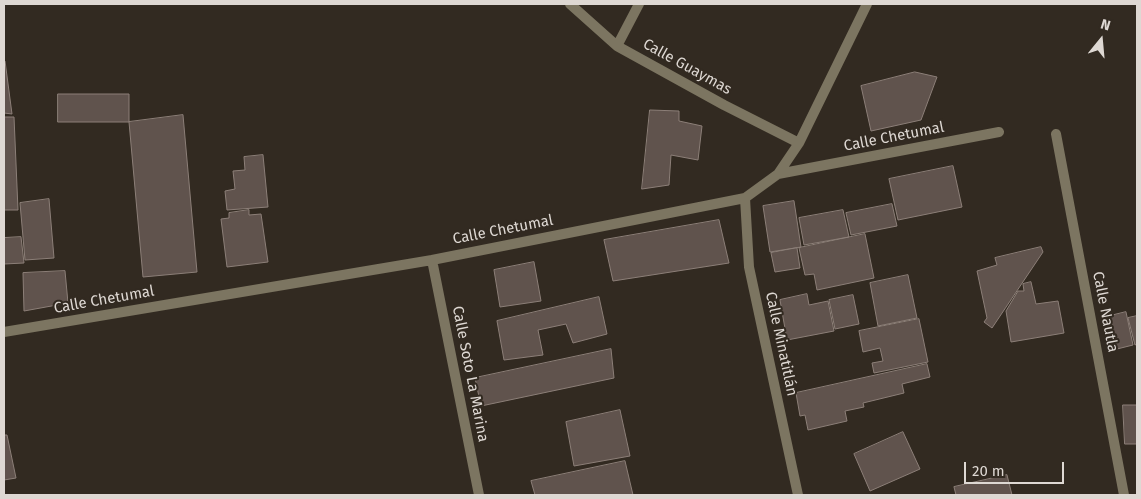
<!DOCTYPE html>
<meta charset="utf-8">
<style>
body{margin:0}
#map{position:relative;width:1141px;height:499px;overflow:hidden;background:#322a21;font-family:"Fira Sans",sans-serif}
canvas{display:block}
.frame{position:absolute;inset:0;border:5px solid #ded8d3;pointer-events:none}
.north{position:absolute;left:1076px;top:15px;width:50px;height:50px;-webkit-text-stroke:4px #322a21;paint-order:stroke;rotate:17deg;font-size:14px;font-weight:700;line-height:20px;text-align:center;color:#ded8d3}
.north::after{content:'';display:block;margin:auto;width:18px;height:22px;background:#ded8d3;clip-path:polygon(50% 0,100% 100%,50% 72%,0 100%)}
.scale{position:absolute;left:964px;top:462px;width:100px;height:22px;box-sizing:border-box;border:2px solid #ded8d3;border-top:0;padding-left:6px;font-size:15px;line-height:18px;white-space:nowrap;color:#ded8d3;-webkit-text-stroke:4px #322a21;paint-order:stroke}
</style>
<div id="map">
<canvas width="1141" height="499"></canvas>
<div class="frame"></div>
<div class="north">N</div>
<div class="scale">20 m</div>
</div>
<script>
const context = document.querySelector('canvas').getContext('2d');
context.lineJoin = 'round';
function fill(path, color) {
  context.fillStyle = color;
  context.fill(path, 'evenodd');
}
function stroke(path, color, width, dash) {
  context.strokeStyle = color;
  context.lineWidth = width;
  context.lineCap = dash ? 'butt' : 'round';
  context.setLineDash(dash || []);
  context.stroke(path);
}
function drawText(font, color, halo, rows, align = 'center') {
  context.font = font + ' "Fira Sans",sans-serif';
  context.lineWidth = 4;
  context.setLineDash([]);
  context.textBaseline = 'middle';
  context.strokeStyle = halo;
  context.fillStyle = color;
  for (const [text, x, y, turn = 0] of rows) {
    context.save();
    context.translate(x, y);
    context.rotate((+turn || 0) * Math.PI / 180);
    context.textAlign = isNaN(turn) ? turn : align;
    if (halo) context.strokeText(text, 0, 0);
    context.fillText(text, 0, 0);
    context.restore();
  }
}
const building = new Path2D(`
 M4,61h1l7,53 -8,-1z
 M915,72l22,5 -16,43 -50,11 -10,-45z
 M58,94h71v28h-71z
 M650,110l29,1v10l23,5 -4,34 -27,-5 -2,30 -27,4z
 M183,115l14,157 -54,5 -14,-155z
 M4,117h10l4,93h-14z
 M263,155l5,52 -41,3 -2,-19 10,-2 -2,-18 12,-1 -1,-13z
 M953,166l9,41 -64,13 -9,-41z
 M49,199l5,59 -29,2 -5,-57z
 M794,201l7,46 -31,5 -7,-46z
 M892,204l5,22 -46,9 -5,-22z
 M249,210v5l12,-1 7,48 -41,5 -6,-48 8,-1v-5z
 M843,210l6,27 -45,8 -5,-27z
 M719,220l10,43 -116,18 -9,-41z
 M865,234l9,44 -57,12 -3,-16 -9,1 -6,-27z
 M21,237l3,26 -20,1v-26z
 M1041,247l2,5 -51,76 -8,-6 3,-4 -10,-47 20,-6 -2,-7z
 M797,248l3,20 -25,4 -4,-19z
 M534,262l7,39 -41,6 -6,-37z
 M65,271l3,32 -44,8 -1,-38z
 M908,275l9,43 -39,8 -8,-43z
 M1031,282l5,22 22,-3 6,32 -53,9 -5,-31 12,-20h6l-1,-7z
 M807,294l2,11 19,-4 6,30 -47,9 -7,-40z
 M853,295l6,29 -24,5 -6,-29z
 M599,297l8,37 -34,9 -7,-19 -28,6 5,25 -39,5 -7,-39z
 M1126,312l7,33 -16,4 -7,-33z
 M1137,316v28l-2,1 -7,-27z
 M919,319l9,43 -54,11 -2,-10 11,-2 -3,-13 -17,4 -4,-21z
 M611,349l3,29 -133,28 -6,-28z
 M927,364l3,13 -28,7 2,9 -41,10 1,4 -19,4 2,10 -39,9 -3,-15 -5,1 -4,-23z
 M1123,405h14v39h-12z
 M620,410l10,46 -56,10 -8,-44z
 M903,432l17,37 -50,22 -16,-37z
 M4,435h3l9,43 -12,2z
 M625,461l8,34h-98l-4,-14z
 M1007,475l5,20h-56l-2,-8z`);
fill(building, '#60534d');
stroke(building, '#8c7f78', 1);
stroke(new Path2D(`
 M570,4l47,42 107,59 75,38
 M617,46l22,-42
 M1056,134l68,361
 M778,174l21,-31 68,-139
 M745,198l4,69 49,228
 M432,260l47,235
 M4,332l428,-72 313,-62 33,-24 221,-42`), '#7c7561', 10);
drawText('15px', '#ded8d3', '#322a21', [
 ["Calle Guaymas",687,67,29],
 ["Calle Chetumal",894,137,-11],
 ["Calle Chetumal",503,230,-11],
 ["Calle Chetumal",104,300,-10],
 ["Calle Nautla",1105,312,79],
 ["Calle Minatitlán",781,344,78],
 ["Calle Soto La Marina",470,374,79]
]);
</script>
